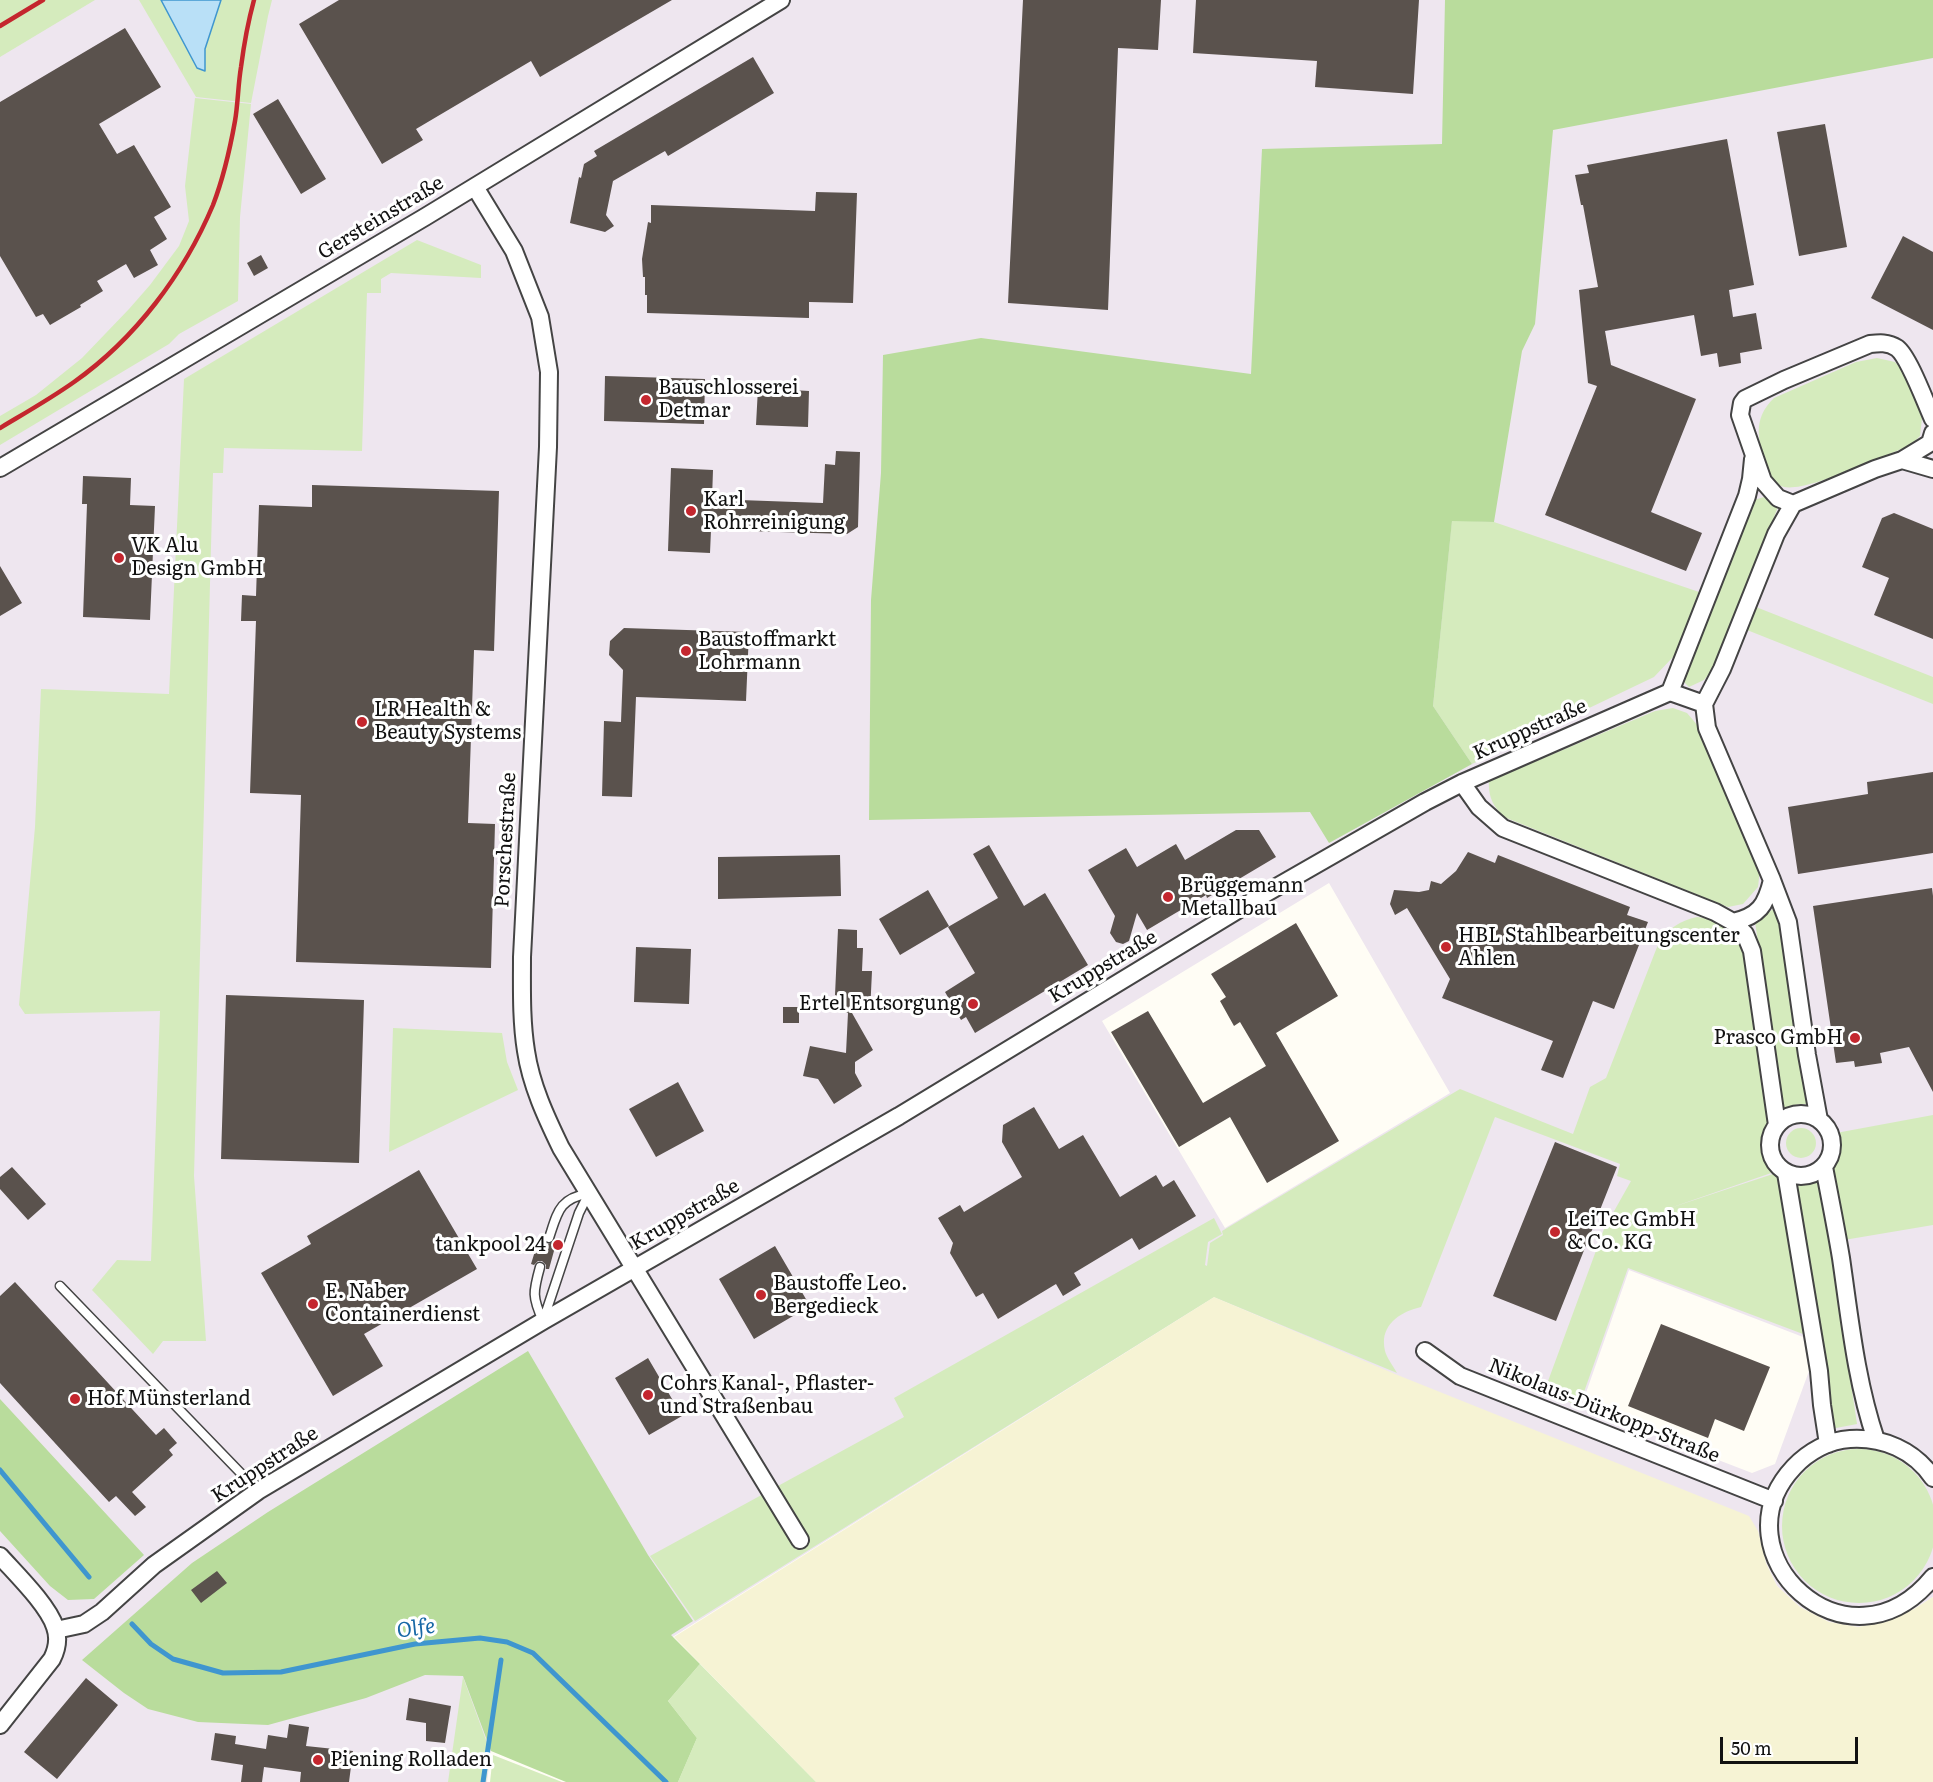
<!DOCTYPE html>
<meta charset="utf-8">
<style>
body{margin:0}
#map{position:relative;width:1933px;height:1782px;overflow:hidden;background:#fffdf5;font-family:Literata,serif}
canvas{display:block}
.scale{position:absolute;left:1720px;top:1737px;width:138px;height:27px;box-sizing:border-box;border:3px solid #111;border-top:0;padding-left:8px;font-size:18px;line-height:21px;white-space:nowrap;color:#111;-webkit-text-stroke:4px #fff;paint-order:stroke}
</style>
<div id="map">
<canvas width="1933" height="1782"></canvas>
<div class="scale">50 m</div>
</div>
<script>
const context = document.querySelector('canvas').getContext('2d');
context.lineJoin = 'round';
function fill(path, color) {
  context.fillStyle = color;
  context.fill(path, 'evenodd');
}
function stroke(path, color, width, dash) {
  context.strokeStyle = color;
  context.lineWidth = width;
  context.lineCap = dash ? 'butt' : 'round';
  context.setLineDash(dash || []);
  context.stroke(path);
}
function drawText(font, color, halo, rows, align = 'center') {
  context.font = font + ' Literata,serif';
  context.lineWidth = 6;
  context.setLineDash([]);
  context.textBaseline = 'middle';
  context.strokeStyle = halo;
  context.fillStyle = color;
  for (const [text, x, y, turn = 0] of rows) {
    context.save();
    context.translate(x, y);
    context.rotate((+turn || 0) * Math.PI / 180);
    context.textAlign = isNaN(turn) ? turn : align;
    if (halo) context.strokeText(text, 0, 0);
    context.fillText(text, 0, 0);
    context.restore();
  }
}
fill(new Path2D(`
 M0,0h1933v1597l-19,12 -29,13 -27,5 -29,-5 -29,-15 -23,-21 -11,-23 -8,-32 -544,-234 -723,454 -4,31h-487zM1329,883l121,210 -225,135 -123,-207zM1629,1270l174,67 6,34 -34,93 -23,9 -171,-66z`), '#eee6ef');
fill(new Path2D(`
 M1214,1297l181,77 354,142 9,15 8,32 11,23 23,21 29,15 29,5 27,-5 29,-13 19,-12v185h-1117l-142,-145z`), '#f6f3d4');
fill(new Path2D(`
 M0,0h95l-95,57z
 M139,0h22l36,68 7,3 1,-22 16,-49h51l-4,16 -17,87 -55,-6z
 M195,98l56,6 -11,113 -2,84 -59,33 -10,10 -169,101v-29l36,-21 46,-37 47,-49 21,-24 29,-39 10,-25 -4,-35z
 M417,240l64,25v13l-90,-5 -10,6v14h-14l-5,158 -138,-3 -1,25h-10l-19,703 12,165h-43l-10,13 -61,-64 25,-30 34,1 9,-250 -135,3 -6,-9 16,-178 6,-138 128,5 15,-315z
 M1877,358l18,4 8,9 19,47 -2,18 -9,9c-26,10 -102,47 -127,42 -4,-1 -8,-4 -12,-6 -10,-30 -25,-57 2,-83l82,-36z
 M1764,497l14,10 -62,158 -12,15 -15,7 -5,-5 -1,-5 68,-176z
 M1452,520l42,2 205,70 -25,64 -20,21 -182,87 -39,-58z
 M1756,607l177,70v27l-186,-74z
 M1673,708l14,5 12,14 61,142 -2,18 -15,17 -15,3 -224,-90c-11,-11 -16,-20 -15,-36l166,-70z
 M1776,907l4,12 29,185h-10l-16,4 -28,-186z
 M1697,917c31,3 39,20 51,45l24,160c-11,21 -11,31 5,49l-110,38 112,-37 24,162 -175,-66 -49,138 -35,-14 60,-163 27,-48 -14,-5 3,-12 -125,-47 -74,190c-22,5 -42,19 -36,44 2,7 8,15 12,22l-183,-76 -519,324 -45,-65 254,-139 -10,-19 320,-180 8,16 -14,8 -3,23 2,1 3,-23 13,-8 -1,-4 238,-142 113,45 17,-47 16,-9 53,-136c11,-15 21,-21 38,-25z
 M393,1028l109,5 5,29 11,28 -129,62z
 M1933,1115v110l-89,15 -14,-74 7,-22 -1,-11z
 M1786 1143a15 15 0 1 1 30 0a15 15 0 1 1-30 0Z
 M1820,1178l37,246 -26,5 -36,-247h8z
 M1782 1526a77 77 0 1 1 154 0a77 77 0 1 1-154 0Z
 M700,1664l116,118h-138l19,-44 -29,-37z
 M463,1677l27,74 -4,31h-38z
 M493,1755l69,27h-72z`), '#d5ebbd');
fill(new Path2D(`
 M1445,0h488v58l-380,72 -18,194 -13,27 -28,171 -42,-1 -19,185 39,58 -143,79 -19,-31 -441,8 2,-220 10,-127 2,-118 98,-17 270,36 11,-225 180,-5z
 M528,1351l120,204 45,66 -22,14 29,29 -32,37 29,37 -19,44h-112l-75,-31 -28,-75 -38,-1 -59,23 -98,27 -70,-3 -50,-13 -24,-16 -42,-33 110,-97 76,-51z
 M0,1399l144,156 -50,44 -26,1 -18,-14 -50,-55z`), '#b9dc9c');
const water = new Path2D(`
 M161,0h60l-16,49v22l-8,-3z`);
fill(water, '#b9e0f7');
stroke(water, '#3f96cf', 1.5);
stroke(new Path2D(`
 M0,1470l89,107
 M132,1624l19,20 22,15 50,14 58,-1 134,-28 65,-6 27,4 26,11 133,129
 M483,1782l18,-122`), '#3f96cf', 5);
fill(new Path2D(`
 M339,0h333l-132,77 -9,-16 -115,68 7,11 -41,24 -83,-140z
 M1023,0h138l-3,50 -40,-2 -10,262 -100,-7z
 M1196,0h223l-6,94 -98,-7 2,-26 -124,-8z
 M125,28l36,59 -62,37 18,30 17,-9 37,62 -17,10 13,22 -17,11 8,15 -24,13 -8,-14 -29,17 6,10 -23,14 1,2 -31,18 -7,-11 -7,3 -36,-61v-154z
 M753,57l21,36 -106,63 -3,-5 -52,30 -7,34 8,11 -9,6 -35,-9 9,-46 2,1 3,-14 13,-8 -3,-5z
 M278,99l48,80 -25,15 -48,-80z
 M1825,124l22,123 -48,9 -22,-124z
 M1727,139l27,146 -25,5 4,27 23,-4 6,36 -22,4 1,10 -22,4 -2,-14 -16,3 -7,-41 -89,16 6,34 85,34 -45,113 51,21 -16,38 -141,-56 52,-129 -9,-3 -9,-93 19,-3 -15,-82h-2l-6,-30 14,-2 -2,-8z
 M816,192l41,1 -4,110 -44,-1v16l-162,-5v-18h-2v-18h-2l-1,-18 6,-37 3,1v-18l164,6z
 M1903,236l30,16v78l-62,-32z
 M261,255l7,13 -14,8 -7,-13z
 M605,376l100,3 -1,45 -100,-3z
 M758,388l51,3 -1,36 -52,-2z
 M836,451l24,1 -2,75 -11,7 -136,-4 -1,23 -42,-2 3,-83 42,2 -1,29 111,4 2,-39 10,1z
 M83,476l48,2 -1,27 25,1 -5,114 -67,-3 4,-113h-5z
 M312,485l187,6 -5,160 -20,-1 -6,173 27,1 -4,144 -195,-6 5,-167 -51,-2 6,-172h-15l1,-26 14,1 3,-91 53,2z
 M1894,513l39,16v110l-59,-24 15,-37 -27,-11 20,-49z
 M0,566l22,37 -22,13z
 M624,628l125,4 -3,69 -110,-4 -4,100 -30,-1 2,-75 17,1 2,-52 -14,-15 1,-14z
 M1933,772v81l-135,21 -10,-67 80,-13 -1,-12z
 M1236,830h23l17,27 -69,41 -1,-3 -59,35 -10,-17 -8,28 -6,3 -7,-2 -6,-9 5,-17 -27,-46 38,-22 11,19 39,-23 9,16z
 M989,845l35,61 21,-13 43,72 -113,68 -9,-16 -5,3 -16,-28 30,-19 -27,-46 50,-29 -25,-44z
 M1468,852l27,11 3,-8 132,52 -3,8 21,7 -34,87 -21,-8 -30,77 -22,-8 12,-29 -111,-43 8,-19 -43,-71 -12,7 -5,-11 4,-14 25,2 10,-2 2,-9 10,3 15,-13z
 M840,855l1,41 -123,3v-42z
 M1932,888l1,8v196l-24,-45 -29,6 2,10 -27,4 -1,-6 -18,2 -23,-157z
 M928,890l21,36 -49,29 -21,-36z
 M1296,923l42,73 -62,37 63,108 -72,42 -37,-66 -51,30 -68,-115 37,-21 55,92 63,-37 -26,-44 -6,4 -14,-25 6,-4 -15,-23z
 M838,929l19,1v18h6l-1,23h10l-2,42h-18l21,37 -18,12v11l7,13 -28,18 -16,-25 -15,-3 7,-30 36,7 2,-40 -9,-1v-16l-4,-1z
 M636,947l55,2 -2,55 -55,-2z
 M226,995l138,5 -5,163 -138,-4z
 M783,1007h16v16h-16z
 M678,1082l26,49 -48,26 -27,-48z
 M1034,1107l25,42 24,-14 37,62 36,-22 7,12 11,-7 22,36 -57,34 -7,-12 -58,35 7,12 -18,11 -7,-12 -58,35 -15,-26 -7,4 -26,-44 3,-10 -15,-25 22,-13 4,7 58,-35 -20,-35 1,-17z
 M1555,1142l62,25 -61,154 -63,-25z
 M12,1167l34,37 -18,16 -28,-31v-12z
 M419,1170l58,99 -113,65 19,32 -50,30 -72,-123 50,-29 -4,-8z
 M540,1235l3,1 1,6 4,2 9,-4 -8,29h-3v-4l-4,-4h-4l-4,4 -3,-1z
 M775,1246l35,60 -56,33 -35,-60z
 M15,1282l141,153 8,-7 13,15 -8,7 4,5 -41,37 14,15 -11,9 -19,-20 -7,6 -109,-119v-87z
 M1661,1324l109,43 -26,64 -29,-12 -7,19 -80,-32z
 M648,1358l34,58 -33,19 -34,-57z
 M217,1571l10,12 -26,20 -10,-13z
 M86,1678l32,27 -61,74 -33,-27z
 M409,1698l42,8 -6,37 -19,-2v-18l-20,-3z
 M289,1724l20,3 -3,19 47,5 -4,31h-49l1,-10 -37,-5 -2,15h-21l2,-17 -32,-5 4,-27 21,3 -1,8 31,5 2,-14 19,3z`), '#5a524d');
const lane = new Path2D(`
 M540,1267c-7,25 -8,30 3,54l36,-108 10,-20c-30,6 -31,18 -40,45
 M60,1286l198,205`);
const street = new Path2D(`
 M475,187l39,64 26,66 9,55 -1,75 -26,510c0,31 -1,63 4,94 5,34 20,66 35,97l239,392
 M1902,460l31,9
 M0,468l425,-251 356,-217
 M1793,504l-15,-6 -15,-17 -23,-66 2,-12 3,-4 39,-19 86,-36c9,-1 18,-2 27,4 12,9 29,56 36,71
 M1670,692l77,-196 4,-17 2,-20
 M1462,783l17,24 24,21 212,84 18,10 12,12 7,17 25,174
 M1733,922c26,-6 33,-17 39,-42
 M1770 1145a31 31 0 1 1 62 0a31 31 0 1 1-62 0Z
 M1819,1120l-12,-65 -19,-133 -16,-42 -65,-152 -3,-24 18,-35 54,-135 17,-30 82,-35 27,-9 28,-17 3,-10
 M1824,1167c6,31 12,61 17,91 9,62 15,123 35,182
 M1786,1173l33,198 3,34 6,39
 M1425,1351l35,25 314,125
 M1933,1478c-19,-28 -50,-41 -83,-39 -21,1 -42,13 -56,28 -81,86 54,214 139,110
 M0,1556c16,18 48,49 55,71 4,11 2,22 -3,32l-52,66
 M56,1630l28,-6 18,-12 52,-47 104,-74 285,-170 356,-205 362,-220 164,-94 37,-19 208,-91 34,12`);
stroke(lane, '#444', 11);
stroke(street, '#444', 20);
stroke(lane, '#fff', 8);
stroke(street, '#fff', 16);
stroke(new Path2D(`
 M0,26l43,-26
 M0,428c25,-15 50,-29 74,-46 61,-43 110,-108 139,-177 10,-26 17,-56 22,-84 3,-17 3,-36 6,-54 3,-23 7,-45 13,-67`), '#c4262e', 4.5);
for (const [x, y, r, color] of [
 [646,400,6,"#c4262e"],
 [691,511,6,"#c4262e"],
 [119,558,6,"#c4262e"],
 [686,651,6,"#c4262e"],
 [362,722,6,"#c4262e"],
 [1168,897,6,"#c4262e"],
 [1446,947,6,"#c4262e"],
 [973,1004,6,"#c4262e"],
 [1855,1038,6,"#c4262e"],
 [1555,1232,6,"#c4262e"],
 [558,1245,6,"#c4262e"],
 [761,1295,6,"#c4262e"],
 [313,1304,6,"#c4262e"],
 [648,1395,6,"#c4262e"],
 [75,1399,6,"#c4262e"],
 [318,1760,6,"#c4262e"]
]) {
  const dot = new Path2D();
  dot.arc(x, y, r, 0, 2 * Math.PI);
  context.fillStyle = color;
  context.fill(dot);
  stroke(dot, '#fff', 2);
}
drawText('20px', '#111', '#fff', [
 ["Gersteinstraße",381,218,-31],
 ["Kruppstraße",1530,730,-24],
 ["Porschestraße",506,840,-87],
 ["Kruppstraße",1103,967,-31],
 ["Kruppstraße",685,1215,-30],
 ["Nikolaus-Dürkopp-Straße",1604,1411,22],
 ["Kruppstraße",265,1465,-33]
]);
drawText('20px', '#111', '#fff', [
 ["Bauschlosserei",658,388],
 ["Detmar",658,411],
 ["Karl",703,500],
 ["Rohrreinigung",703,523],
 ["VK Alu",131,546],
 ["Design GmbH",131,569],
 ["Baustoffmarkt",698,640],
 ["Lohrmann",698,663],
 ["LR Health &",374,710],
 ["Beauty Systems",374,733],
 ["Brüggemann",1180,886],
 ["Metallbau",1180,909],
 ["HBL Stahlbearbeitungscenter",1458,936],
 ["Ahlen",1458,959],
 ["Ertel Entsorgung",961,1004,"right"],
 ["Prasco GmbH",1843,1038,"right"],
 ["LeiTec GmbH",1567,1220],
 ["& Co. KG",1567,1243],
 ["tankpool 24",546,1245,"right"],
 ["Baustoffe Leo.",773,1284],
 ["Bergedieck",773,1307],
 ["E. Naber",325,1292],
 ["Containerdienst",325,1315],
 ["Cohrs Kanal-, Pflaster-",660,1384],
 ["und Straßenbau",660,1407],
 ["Hof Münsterland",87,1399],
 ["Piening Rolladen",330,1760]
], 'left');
drawText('italic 21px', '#1768a6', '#fff', [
 ["Olfe",416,1629,-8]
]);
</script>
